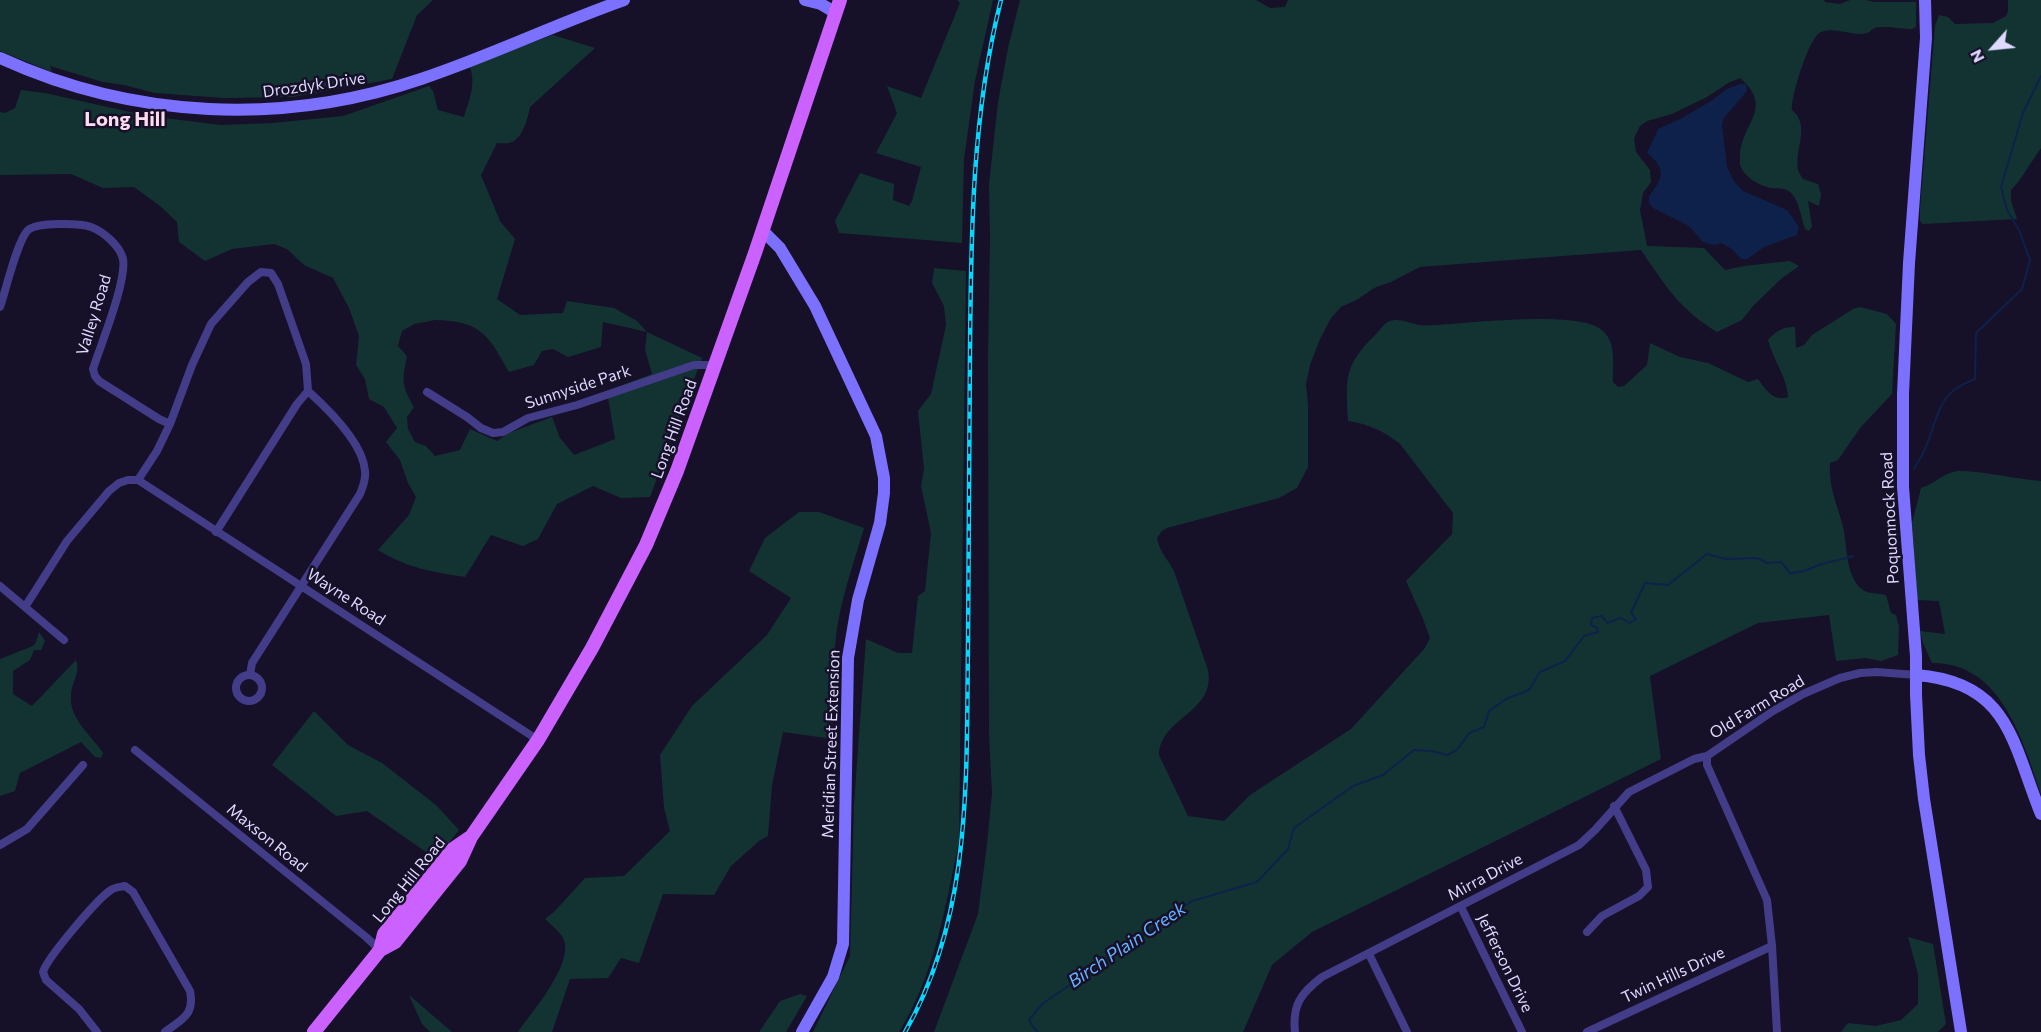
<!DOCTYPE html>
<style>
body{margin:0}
#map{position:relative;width:2041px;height:1032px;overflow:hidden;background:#161029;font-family:Commissioner,sans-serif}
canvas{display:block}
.north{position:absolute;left:1963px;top:18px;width:60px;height:60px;-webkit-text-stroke:4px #161029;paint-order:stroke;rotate:243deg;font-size:16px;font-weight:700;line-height:24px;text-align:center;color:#dfd9ff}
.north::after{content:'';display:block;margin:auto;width:21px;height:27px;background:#dfd9ff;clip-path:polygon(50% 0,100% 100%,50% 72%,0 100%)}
</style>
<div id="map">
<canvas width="2041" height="1032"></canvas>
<div class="north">N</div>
</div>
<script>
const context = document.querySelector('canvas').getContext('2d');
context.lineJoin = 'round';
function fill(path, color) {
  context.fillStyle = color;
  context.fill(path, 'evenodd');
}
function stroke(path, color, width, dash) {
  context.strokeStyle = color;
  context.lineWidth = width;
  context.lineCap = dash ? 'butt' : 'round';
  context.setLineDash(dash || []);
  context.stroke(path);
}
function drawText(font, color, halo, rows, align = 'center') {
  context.font = font + ' Commissioner,sans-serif';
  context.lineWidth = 5;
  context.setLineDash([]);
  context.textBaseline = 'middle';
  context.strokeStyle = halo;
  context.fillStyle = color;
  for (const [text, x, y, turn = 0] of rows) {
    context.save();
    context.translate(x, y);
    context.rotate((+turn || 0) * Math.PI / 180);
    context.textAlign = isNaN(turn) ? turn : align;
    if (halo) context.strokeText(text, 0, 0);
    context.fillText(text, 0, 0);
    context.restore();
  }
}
fill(new Path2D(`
 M0,0h433l-16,15 -25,64 -99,18 -69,1 -69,-5 -31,-8 -21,-3 -53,-16 2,6 -52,-21z
 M957,0h36l-18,81 -11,78 -2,84 -123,-10 -4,-12 25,-48 34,11 -1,16 16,6 3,-5 9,-34 -45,-14 21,-40 -10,-27 34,12 39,-95z
 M1020,0h236l14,8 15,-1 3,-7h536l1,2 15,2 10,-4h16l8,2h42v25l-4,2c-9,0 -30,-4 -37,-1 -2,0 -6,5 -8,5 -13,4 -32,-7 -46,-1 -12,5 -30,64 -29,78 19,15 2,40 6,60 1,3 3,6 5,9l15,5 3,10 -2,12 -11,-5 4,25 -3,5 -4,-2c-4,-11 -5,-26 -13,-35 -6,-7 -13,-5 -21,-6 -10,-2 -26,-10 -30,-21 -2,-3 -1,-6 -1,-9 -1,-33 36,-49 0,-80l-12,5 -21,14 -35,17 -25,7 -7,5 -6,12 2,14 14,18 1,12 -8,11 -3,17 7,36 57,2 21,22 19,-4 46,-5 9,5 -18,13 -28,27 -11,14 -25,12c-38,-23 -52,-47 -76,-82l-221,17 -29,15 -17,6 -16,11 -17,8 -10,11 -11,21 -10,26 -4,19 2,21v62l-11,21 -18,10 -112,30 -5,3 -5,7c3,15 10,20 17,33l34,99c8,43 -48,47 -49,85l29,61 36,5 26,-26 101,-66 74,-81 5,-10 -7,-19 -17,-38 46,-47 1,-21 -53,-69c-16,-13 -32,-20 -52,-23 -2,-43 -5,-54 27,-86 4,-3 8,-11 13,-13 10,-5 20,1 31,3 5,1 12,0 18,0 34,-2 135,-14 162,3 19,12 13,36 14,54l5,5 6,-1 23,-21 3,-22 30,14 28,6 40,19 10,-3c8,11 15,23 30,18 0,-17 -15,-38 -20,-57 8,-9 14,-13 27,-13l1,21 8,-3 8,-10 41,-26 7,-2 27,7 9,10 -4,70 -32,34 -22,32 -8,3c-1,26 6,37 12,60 6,20 2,53 21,67 5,4 16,3 23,5l5,18 5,2 3,12 -1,28 -17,6 -15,-3 -30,3 -7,-46 -71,8 -108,53 11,83 -349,173 -40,33 -29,67h-309l44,-118 9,-70 5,-51 -3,-58 -1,-375 2,-121 -1,-55 9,-82 10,-54z
 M2008,0h33v148l-22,33 -8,9v11l6,18 -94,5 -3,-3v-12l15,-183 4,-11 9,2 7,7 38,-1 13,-7 2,-5z
 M553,35l42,13 -65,59c-2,11 -7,30 -18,35 -5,2 -10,1 -15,1l-16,32 19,46 15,18 -18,60 23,16 43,-2 4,-12 47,7 23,13 10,11 55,26 -52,139 -29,1 -28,-12 -36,18 -19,35 -15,7 -32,-11 -26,42c-31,-5 -59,-9 -87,-27l31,-35 7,-18 -8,-14 -8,-23 -14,-18 11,-14 -13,-21 -15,-8 -4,-20 -9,-14 3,-29 -10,-28 -16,-30 -29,-13 -17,-16 -13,-5 -42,5 -27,12 -26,-19 -2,-20 -17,-16 -26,-19 -31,1 -32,-14 -71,1v-63l5,1 10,-5 6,-18 24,3 103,23 73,9 52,-2 70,-7 86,-30 4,5 5,19 26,7c5,-17 13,-34 5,-52zM435,320c45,1 53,14 74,52l25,-7 8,-14 11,-2 15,8 33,-10 2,-25 44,10 -2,18 7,24 -45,17 8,48 -41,16 -14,-17 -8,-21 -43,16 -12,8 -27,-12 -10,21 -25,6 -9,-10 -11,-4 -7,-13 -1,-12 7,-10c-13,-23 -12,-25 -7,-51l-9,-10 4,-15 12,-7z
 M934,268l32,3 -7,569c-13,65 -24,134 -60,192h-86l37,-76 4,-152 12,-165 32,14h14l6,-57 7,-5 6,-58 -10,-47 3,-17 -6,-58 13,-17 15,-69 -2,-19 -12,-23z
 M1957,471c29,0 56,8 84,10v313c-18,-53 -40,-132 -109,-131l-9,-20 -3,-12 25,3 -6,-33 -22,-1 -5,-77 9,-35c14,-4 20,-14 36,-17z
 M799,512h20l45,16c-9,31 -20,62 -26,94 -6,39 -7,78 -5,117l-50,-7 -11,53 -4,51 -9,5 -28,25 -17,29 -51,-1 -24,69 -18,-5 -13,20 -38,1 -18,53h-34c14,-20 55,-67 46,-92 -3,-8 -13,-15 -19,-21l9,-7 31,-34 39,-2 46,-45 -6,-23 -4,-53 32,-49 75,-71 24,-37 -42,-27 16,-33z
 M39,632l6,9 -4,9h-7l-4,10 -17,11v23l19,12 44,-46c5,13 -5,23 -5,36 -2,23 21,40 32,57l-2,5 -6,-1 -14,-15 -61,31 -5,18 -15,5v-137l33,-13 3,-4z
 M314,711l34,34 34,18 54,42 23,25 -23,29 -69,-48 -31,5 -64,-51z
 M1908,937l25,7 13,80 -8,8h-97l7,-9 28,3 25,-6 17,-16v-30z
 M800,994l7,2 -21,36h-27l21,-31z
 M409,995l43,37h-22l-8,-8z`), '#133333');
fill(new Path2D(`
 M1740,84h6l1,7 -23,27 -2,7 5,42 7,14 9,10 44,19 12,17 -2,8 -33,12 -17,12h-6l-9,-10 -11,-6 -6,2 -7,-1 -6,-3 -13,-15 -36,-18 -4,-5v-7c15,-18 17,-28 -2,-43l11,-24 24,-11 29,-17 16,-12z`), '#0d214b');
stroke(new Path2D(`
 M1914,469c4,-8 10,-16 13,-25 13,-33 11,-51 48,-65l1,-46 46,-44 8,-29 -11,-30 -12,-20 -6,-23 22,-74 18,-37
 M1038,1032l-5,-5 -4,-7 13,-16 150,-103 65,-19 31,-33 6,-21 59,-42 30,-11 31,-25 17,1 16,4 10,-5 12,-17 15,-6 5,-16 17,-12 23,-9 11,-18 25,-11 19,-25 14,-4 -1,-4 -6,-3 1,-7 10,-2 5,7 14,-5 9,5 6,-4 -5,-6 14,-30 23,2 39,-31 19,5 31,-1 10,5 14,-1 9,11c15,-1 16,-3 29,-8 11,-4 23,-5 34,-9`), '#0d214b', 2);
stroke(new Path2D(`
 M0,307c6,-17 17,-66 28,-77 9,-8 52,-7 63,-3 13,5 29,19 32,32 4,22 -22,85 -30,110l2,7 4,5 60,38 11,5
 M427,392l40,25 14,11 12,5 10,-1 25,-14 49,-13 117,-40h20
 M138,480l19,-29 13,-27 22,-59 19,-41 37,-42 13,-10 10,1 7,11 28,80 2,27 -11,13 -81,128
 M138,480l400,260
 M0,586l64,54
 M25,607l42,-66 42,-50 10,-8 9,-3h10
 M250,675l2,-12 108,-169c3,-7 6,-15 5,-23 -2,-28 -37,-62 -57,-80
 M236 688a13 13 0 1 1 26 0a13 13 0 1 1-26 0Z
 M135,750l231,187 14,13
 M1707,756v9l60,135 5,46 5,86
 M0,845l27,-16 56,-64
 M1461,907l61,125
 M1587,932l15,-16 37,-20 9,-9 -2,-17 -32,-64
 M1369,954l38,78
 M97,1032l-18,-23 -33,-29 -3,-8c4,-14 55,-74 68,-82 4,-3 9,-3 14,-4l8,6 57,99c5,24 -8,28 -25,41
 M1295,1032c-3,-27 6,-39 27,-55l257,-132 16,-15 34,-38 65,-33 13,-3 66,-45 30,-17 37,-16 20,-5 17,-1 39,3
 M1587,1032l185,-86`), '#433c88', 8);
stroke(new Path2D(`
 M805,0l16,4 15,9
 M1925,0l1,38 -17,225 -6,131v93l13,169v39l3,60 5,44 37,233
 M0,58c133,61 283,68 421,21 69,-23 135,-55 203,-79
 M762,230l18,18 35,58 61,130 8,42v15l-4,30 -22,77 -10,58 -5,286 -10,33 -31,55
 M1916,675c93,7 96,67 125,139`), '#7b71fe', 12);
stroke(new Path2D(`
 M380,950l15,-8 65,-81 11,-24 67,-97 54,-92 54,-103 31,-74 78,-218 85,-253
 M314,1032l66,-82 4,-16 69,-85 16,-11`), '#cb61fe', 14);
const rail = new Path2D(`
 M905,1032c68,-118 61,-257 63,-389 1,-98 1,-196 2,-294 1,-117 2,-235 31,-349`);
stroke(rail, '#06d8fd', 4.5);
stroke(rail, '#161029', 2, [7]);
drawText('16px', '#dfd9ff', '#161029', [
 ["Drozdyk Drive",314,85,-8],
 ["Valley Road",94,315,-73],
 ["Sunnyside Park",578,387,-18],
 ["Long Hill Road",674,429,-70],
 ["Poquonnock Road",1890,518,-93],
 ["Wayne Road",346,597,33],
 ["Old Farm Road",1757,707,-31],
 ["Meridian Street Extension",831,744,-88],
 ["Maxson Road",267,838,39],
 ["Mirra Drive",1485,877,-28],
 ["Long Hill Road",409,880,-51],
 ["Jefferson Drive",1505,963,64],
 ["Twin Hills Drive",1673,975,-25]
]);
drawText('italic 18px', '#68b1fe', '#161029', [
 ["Birch Plain Creek",1127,945,-34]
]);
drawText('bold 20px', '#ffdbf0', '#161029', [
 ["Long Hill",125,119]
]);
</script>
